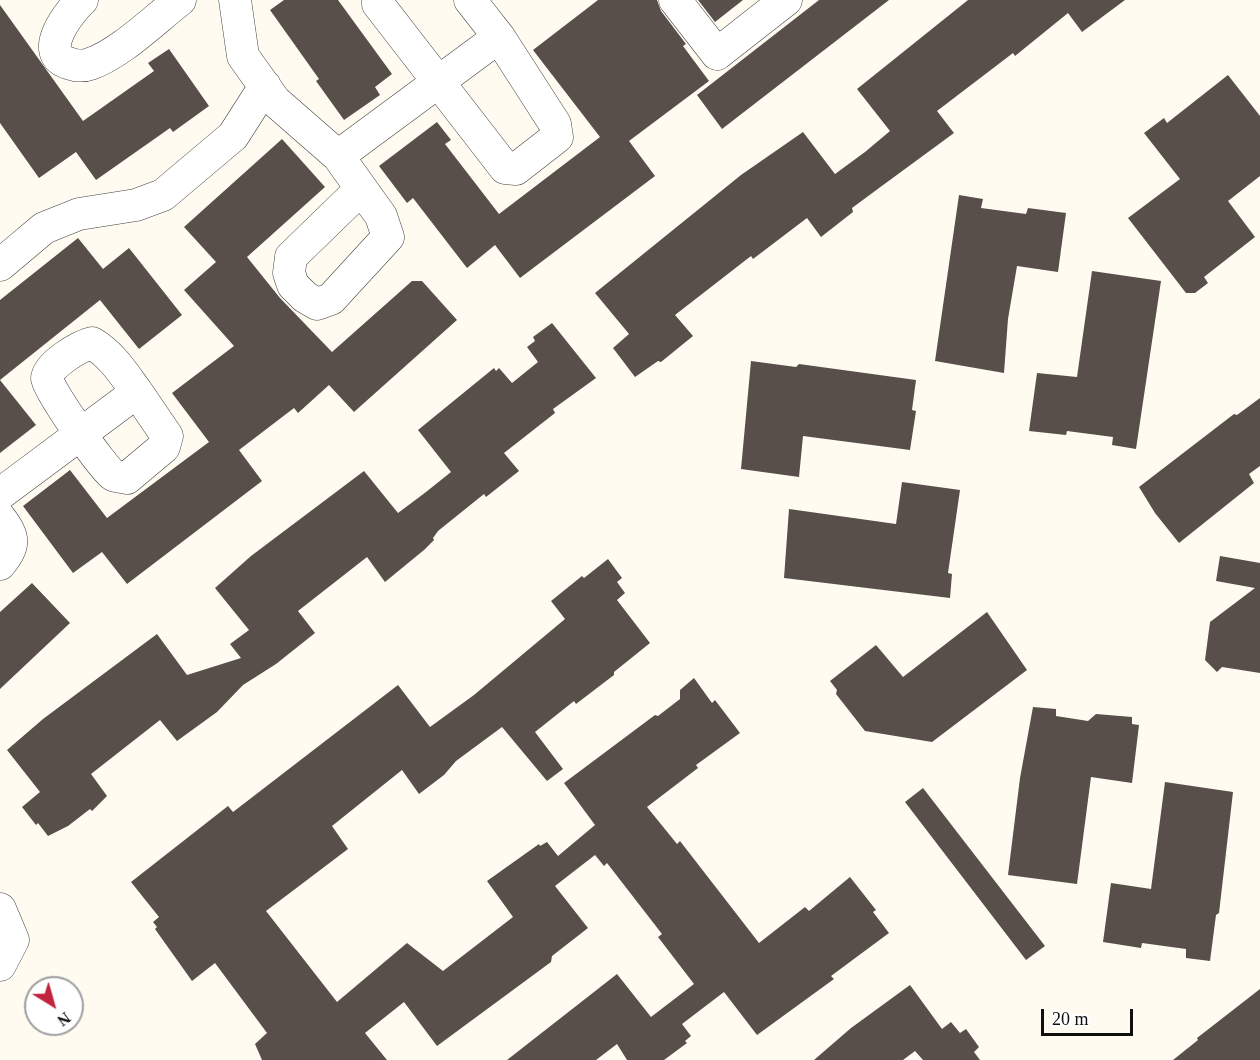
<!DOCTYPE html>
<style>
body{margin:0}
#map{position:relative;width:1260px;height:1060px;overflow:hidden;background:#fffbf1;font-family:"Times New Roman",serif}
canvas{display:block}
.north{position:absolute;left:24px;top:976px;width:60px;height:60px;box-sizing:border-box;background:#fff;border:2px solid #9f9f9f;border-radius:50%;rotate:143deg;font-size:16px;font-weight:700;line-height:24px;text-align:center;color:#0f0f0f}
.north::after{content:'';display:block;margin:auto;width:21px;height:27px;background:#c1253d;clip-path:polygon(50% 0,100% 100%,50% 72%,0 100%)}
.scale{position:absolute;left:1041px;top:1009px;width:92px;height:27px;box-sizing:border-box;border:3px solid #0f0f0f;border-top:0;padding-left:8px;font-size:18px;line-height:21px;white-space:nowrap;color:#0f0f0f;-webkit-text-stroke:4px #fff;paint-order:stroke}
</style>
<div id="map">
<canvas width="1260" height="1060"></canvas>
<div class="north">N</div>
<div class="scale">20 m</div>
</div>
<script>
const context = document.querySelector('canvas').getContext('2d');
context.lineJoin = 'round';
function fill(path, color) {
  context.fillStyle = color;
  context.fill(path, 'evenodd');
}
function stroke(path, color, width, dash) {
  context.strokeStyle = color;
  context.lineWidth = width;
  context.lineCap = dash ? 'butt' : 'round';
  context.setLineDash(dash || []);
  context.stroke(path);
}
fill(new Path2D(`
 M284,0h54l54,74 -17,13 5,8 -36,25 -28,-39 3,-2 -49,-69z
 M598,0h59l4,11 25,33 -3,2 26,35 -80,60 26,35 -135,102 -25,-33 -28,23 -54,-70 -6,5 -28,-37 58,-44 14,18 -6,4 54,70 101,-77 -67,-87z
 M698,0h45l-28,22z
 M819,0h70l-167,129 -25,-34z
 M968,0h157l-43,32 -14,-19 -53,43 -2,-3 -76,58 17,22 -79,58 -23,17 1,4 -32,25 -14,-19 -54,41 -2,-3 -76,59 18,21 -32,26 -3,-1 -23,16 -22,-29 16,-14 -34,-41 146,-118 62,-43 32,42 30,-22 25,-21 -33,-42z
 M0,5l83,116 71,-50 -6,-8 21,-14 40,57 -36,26 -3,-4 -74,52 -20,-28 -37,26 -39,-55z
 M1228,75l32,41v60l-32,25 27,36 -51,40 4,6 -13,10h-9l-58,-75 52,-39 -36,-46 20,-15 3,5z
 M282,139l43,48 -78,70 33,41 52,54 80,-71h10l35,39 -103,92 -25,-27 -31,28 -4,-5 -55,42 23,31 -135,103 -25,-32 -29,21 -50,-67 47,-36 37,48 102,-76 -37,-49 62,-47 -50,-56 32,-28 -32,-35z
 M959,195l24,4 -2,9 45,6 2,-6 38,5 -8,59 -41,-6 -9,53 -4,54 -69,-12z
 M78,238l25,31 26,-21 53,67 -43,34 -39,-49 -100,80 36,45 -36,28v-153z
 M1092,271l69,10 -25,168 -24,-4 1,-8 -46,-6 -1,4 -37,-4 8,-58 40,4z
 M552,323l44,55 -43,31 2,4 -51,40 15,18 -33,26 -2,-3 -46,37 -5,7 1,2 -10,10 -39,32 -18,-25 -69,54 17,22 -39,31 -33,21 -26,27 -40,29 -17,-21 -69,54 16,22 -15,15 -2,-2 -22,17 -20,10 -10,-13 -2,2 -14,-18 18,-15 -33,-42 36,-31 114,-85 30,41 54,-17 -11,-14 19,-14 -34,-42 36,-32 113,-85 34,42 28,-21 25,-20 -33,-42 76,-62 2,3 3,-3 13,15 26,-21 -11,-15 8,-6 -2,-4z
 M751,361l45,6 3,-3 117,16 -4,30 4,1 -6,39 -107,-14 -4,41 -58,-8z
 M1260,398v68l-11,8 5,9 -75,60 -24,-30 -16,-26 95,-73 3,1z
 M902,482l58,8 -12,83 4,1 -2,24 -166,-20 5,-69 107,15z
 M1220,556l40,7v110l-38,-6 -5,5 -12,-12 5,-38 45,-34 -39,-7z
 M608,559l14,19 -5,4 8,11 -8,7 33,43 -36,29v3l-38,29 -2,-3 -39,31 28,37 -16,12 -45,-54 -46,34 -12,14 -25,19 -17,-24 -70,56 16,23 -82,62 71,91 70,-59 36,28 70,-54 -26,-36 52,-37 1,2 7,-4 11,14 37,-31 -31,-42 91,-68 3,1 22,-17v-9l14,-12 18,25 3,-3 25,33 -44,32 2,3 -51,39 30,37 3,-3 79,102 46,-36 4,4 41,-34 26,33 -3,2 16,21 -58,43 3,3 -77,56 -33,-43 -42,32 9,12 -6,5 2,2 -23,17h-37l-10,-16 -21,16h-89l110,-86 34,43 43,-33 -36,-47 4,-3 -55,-71 -3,3 -9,-11 -40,31 33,42 -36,28 -1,6 -114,84 -33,-44 -39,31 22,27h-125l-7,-16 12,-11 -52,-70 -23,18 -37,-52 2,-2 -4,-5 6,-5 -28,-35 97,-76 5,6 165,-127 32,42 44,-32 91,-76 -14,-18 31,-25 2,2z
 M32,583l38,40 -70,66v-77z
 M987,612l40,58 -95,72 -67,-11 -29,-37 1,-4 -7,-9 46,-36 27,32z
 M1033,707l23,2v7l32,5 8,-7 36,3v7l7,1 -7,58 -41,-6 -14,107 -69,-9 12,-97z
 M1165,782l68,10 -14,121 -3,2 -6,46 -24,-3v-9l-44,-6 -1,5 -38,-6 8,-59 40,6z
 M923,788l122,158 -19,14 -121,-158z
 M910,985l32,44 9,-7 9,11 6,-4 13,18 -5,5 6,8h-57l-8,-9 -12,9h-89l37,-32z
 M1260,989v71h-87l25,-20 -1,-2z`), '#584f4b');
const minor = new Path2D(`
 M82,0c-13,12 -45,53 -14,63 8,3 14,4 22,1 30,-10 64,-44 90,-64
 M235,0l8,56 32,45 63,55 43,60 7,21 -57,62 -14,5 -12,-7 -12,-12 -4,-12 2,-16 70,-68
 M378,0v4l127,164 11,1 41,-32 -2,-13 -56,-87 -29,-37
 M675,0l42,54 69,-54
 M338,156l161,-119
 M0,265l44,-37 35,-14 57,-9 27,-10 70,-59 32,-50
 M0,494l137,-102c-14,-19 -25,-37 -45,-49 -12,3 -45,22 -45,36 0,9 57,91 66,96 4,2 10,2 14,3l37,-31 3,-11 -30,-44
 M0,518c15,20 15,27 0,46
 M0,909l13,31 -13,25`);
stroke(minor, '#424242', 33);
stroke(minor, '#fff', 32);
</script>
